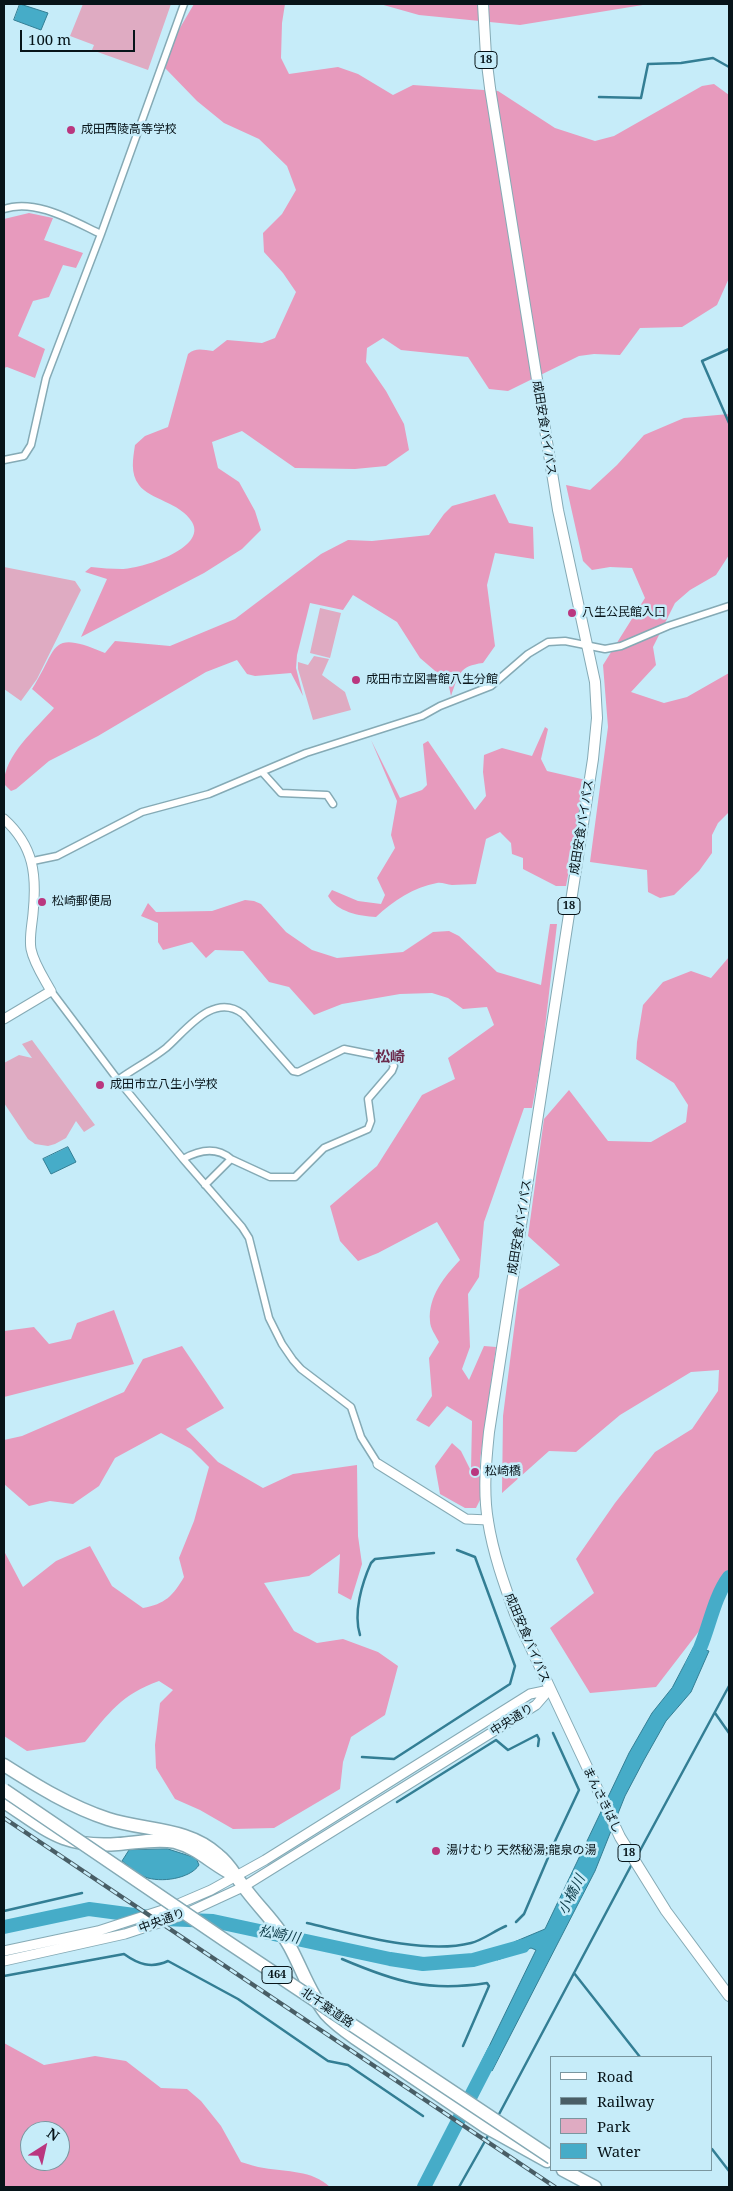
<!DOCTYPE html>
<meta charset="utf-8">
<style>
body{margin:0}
#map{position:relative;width:733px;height:2191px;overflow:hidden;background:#c6ecf9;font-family:"Noto Serif",serif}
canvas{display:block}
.frame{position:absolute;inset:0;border:5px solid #071419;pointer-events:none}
.legend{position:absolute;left:550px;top:2056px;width:162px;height:115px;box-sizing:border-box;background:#c6ecf9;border:1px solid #7a969f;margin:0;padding:6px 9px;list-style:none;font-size:15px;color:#071419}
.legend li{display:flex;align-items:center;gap:10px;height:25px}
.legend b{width:25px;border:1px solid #7a969f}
.north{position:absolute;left:20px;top:2121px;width:50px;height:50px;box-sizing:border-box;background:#c6ecf9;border:1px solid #7a969f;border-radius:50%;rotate:35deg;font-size:14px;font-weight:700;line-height:20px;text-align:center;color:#071419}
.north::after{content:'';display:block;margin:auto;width:18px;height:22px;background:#ba377f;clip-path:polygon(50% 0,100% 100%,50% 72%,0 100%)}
.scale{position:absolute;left:20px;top:30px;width:115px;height:22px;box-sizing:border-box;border:2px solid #071419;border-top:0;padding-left:6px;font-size:15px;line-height:18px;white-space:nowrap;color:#071419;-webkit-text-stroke:4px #c6ecf9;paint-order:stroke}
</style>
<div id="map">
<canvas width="733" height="2191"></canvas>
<div class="frame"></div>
<ul class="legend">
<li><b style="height:6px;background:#fff"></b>Road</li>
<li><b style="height:6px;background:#495e66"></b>Railway</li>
<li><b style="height:14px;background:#dfabc2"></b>Park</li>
<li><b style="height:14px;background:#46acc8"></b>Water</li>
</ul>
<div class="north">N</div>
<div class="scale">100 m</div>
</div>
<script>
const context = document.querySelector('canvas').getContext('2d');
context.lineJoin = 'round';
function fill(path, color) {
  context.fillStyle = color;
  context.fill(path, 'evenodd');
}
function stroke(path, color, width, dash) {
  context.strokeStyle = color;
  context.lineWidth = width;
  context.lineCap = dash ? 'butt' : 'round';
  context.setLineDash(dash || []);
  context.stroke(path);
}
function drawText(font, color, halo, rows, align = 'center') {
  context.font = font + ' "Noto Serif","Noto Sans JP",serif';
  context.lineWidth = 5;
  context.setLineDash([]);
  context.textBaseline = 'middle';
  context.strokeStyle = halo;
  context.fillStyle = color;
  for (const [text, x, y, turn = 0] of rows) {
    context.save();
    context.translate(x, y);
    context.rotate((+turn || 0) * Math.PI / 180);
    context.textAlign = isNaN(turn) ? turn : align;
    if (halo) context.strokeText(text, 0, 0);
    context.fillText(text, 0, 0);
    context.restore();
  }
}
fill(new Path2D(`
 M83,4h88l-23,66 -56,-20 2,-5 -24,-9z
 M4,567l71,14 6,9 -44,89 -16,22 -17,-12z
 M320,608l21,5 -11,45 -20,-5z
 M314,656l15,3 -7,16 23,17 6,18 -38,10 -15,-51v-7l10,3z
 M32,1040l63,85 -11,7 -8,-11 -10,17 -11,6 -7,2 -13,-2 -7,-5 -24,-36v-40l15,-8 13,3 -10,-14z`), '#dfabc2');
fill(new Path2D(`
 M194,4h91l-3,19 -1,35 8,16 49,-7 20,7 35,21 20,-10 85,6 57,37 40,13 19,-5 88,-50 12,-2 15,11v183l-12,27 -35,22 -42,1 -20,27 -26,-1 -15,2 -71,35 -19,-2 -21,-32 -67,-7 -18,-12 -16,10 -1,14 20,29 18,33 5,26 -23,16 -31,3 -60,-1 -53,-37 -30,11 6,26 21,14 16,29 6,19 -19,19 -38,24 -123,64 26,-58 -22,-7 6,-5c10,1 21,2 31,2 17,0 86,-20 70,-47 -12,-20 -42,-22 -53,-37 -9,-12 -6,-26 -4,-40l10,-9 23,-9 20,-73c8,-7 15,-4 25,-3l14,-11 35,3 13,-5 21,-46 -13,-19 -19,-21 -1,-19 19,-19 14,-24 -9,-24 -28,-27 -35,-16 -27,-22 -32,-33 6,-25z
 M380,4h269l-129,21 -101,-10z
 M29,213l24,5 -9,22 39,13 -7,15 -13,-3 -14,32 -16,4 -15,35 27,13 -10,29 -28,-11 -3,1v-149z
 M729,414v141l-13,20 -26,15 -15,13 -22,44 3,18 -25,27 33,11 23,-6 42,-24v139l-11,11 -6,12v18l-13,18 -25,24 -14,3 -12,-6 -1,-22 -57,-8 18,-135 -5,-62 42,-67 -13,-30 -22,-1 -18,3 -9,-9 -17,-76 24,5 27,-25 27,-30 40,-17z
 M495,494l14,29 24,4 1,32 -39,-6 -8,32 8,61 -12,17c-24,3 -24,11 -32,33l-3,-14 -28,-24 -23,-36 -44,-27 -10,15 -33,-7 -13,52 -1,13 7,28 -12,-23 -36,3 -8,-2 -10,-14 -31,12 -108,64 -49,25 -33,28 -5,2 -7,-7c0,-29 32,-55 50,-76l-22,-19c27,-42 16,-60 73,-36l10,-12 55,5 65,-27 86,-65 27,-14 24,1 57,-6 15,-21 8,-8z
 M545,727l3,2 -7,30 6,12 39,9 -20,106h-10l-33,-17v-11l-11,-4 -1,-11 -11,-11 -14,7 -10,45c-8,0 -16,1 -24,1 -5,0 -10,-3 -15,-2 -23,4 -44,18 -61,34 -17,-1 -39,-5 -48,-21l4,-6 26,11 23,3 4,-9 -8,-17 18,-30 -4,-13 6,-34 -26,-61 29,58 22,-8 5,-5 -4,-41 5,-3 47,69 11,-14 -3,-24 1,-17 18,-7 30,8z
 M245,900l9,1 7,3 25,28 26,18 25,8 66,-6 30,-20 16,-1 10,5 38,36 44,13 9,-61h7l-15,130 -10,54h-8l-40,114 -5,55 -11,17 2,53 -8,22 7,11 15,-34 12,1 -16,113v40l-4,8h-11l-25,-14 -5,-28 17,-23 9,8 10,20 1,-50 -25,-15 -18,21 -13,-7 16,-24 -3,-38 10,-16c-3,-6 -9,-14 -9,-21 -2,-25 15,-45 30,-61l-23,-38 -59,31 -20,8 -18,-20 -10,-35 47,-40 45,-71 33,-16 -7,-21 46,-33 -7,-18 -24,2 -15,-11 -16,-5 -32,1 -58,10 -28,11 -25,-28 -20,-5 -26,-31 -28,-1 -9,8 -14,-16 -29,8 -5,-8v-19l-17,-7 7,-13 8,9 56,-1z
 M729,957v621l-26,48 -47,61 -66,6 -40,-65 44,-35 -18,-34 39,-56 40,-51 37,-23 26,-38 1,-21 -28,2 -71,43 -44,37 -27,-1 -47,42 1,-77 16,-126 41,-25 -32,-29 16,-117 25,-29 39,51 43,1 35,-20 2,-17 -14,-22 -38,-24 1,-17 6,-37 20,-23 28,-11 20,7z
 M114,1310l20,54 -130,33v-66l30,-4 15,17 22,-5 6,-16z
 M182,1346l42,62 -38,21 32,33 45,26 30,-14 64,-9 1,71 4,28 -11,36 -13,-7 2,-39 -31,22 -45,7 30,48 23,12 26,-4 35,13 20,14 -13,49 -34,22 -8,25 -3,27 -66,39 -41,1 -33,-19 -25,-11 -19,-31 -1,-23 5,-42 13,-13 -14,-9c-37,13 -50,32 -74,61l-58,9 -23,-15v-185l19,36 33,-26 34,-15 22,40 31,22c22,-4 30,-12 41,-31l-5,-19 15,-37 15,-54 -18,-18 -30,-16 -46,25 -16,28 -26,18 -23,-3 -21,5 -25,-22v-44l18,-4 102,-44 19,-33z
 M4,2043l40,22 51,-9 31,5 35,27 26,1 14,12 20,25 20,36c8,2 15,5 23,6 23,4 48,2 66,19h-326zM30,2131h30v30h-30z`), '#e79abd');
const water = new Path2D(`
 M20,4l28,9 -7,17 -27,-10z
 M68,1147l8,15 -25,12 -8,-15z
 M694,1647l15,4 -18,41 -25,29 -22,39 -19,36 -30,75 -103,200 -11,-8 55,-113 -5,-2 -34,12 17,-18 31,-13 84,-176 23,-40 20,-25z
 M168,1849l28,9 3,7c-9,14 -39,18 -54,12 -8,-3 -16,-11 -23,-16l7,-11z`);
fill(water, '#46acc8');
stroke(water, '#337e94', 1);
stroke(new Path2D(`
 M599,97l42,1 7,-34 33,-1 32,-5 16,9
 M729,423l-27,-62 27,-12
 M360,1635c-7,-22 2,-52 11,-72l4,-4 59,-6
 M715,1713l14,20
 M362,1757l32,2 116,-75 5,-18 -40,-109 -18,-7
 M397,1802l99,-62 12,10 29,-15 2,4 -1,7
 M636,1858l93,-172
 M4,1911l78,-18
 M516,1922l8,-8 32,-75 23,-49 -26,-57
 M307,1923c47,11 117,32 164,20 12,-3 23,-12 35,-17
 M342,1959c54,23 86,33 145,24l2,3 -26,60
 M574,1973l66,84
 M4,1976l120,-22c14,10 27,15 44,7l70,38 90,62 20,4 75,51
 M497,2118l136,-256
 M712,2149l17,22
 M459,2187l30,-53`), '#337e94', 2.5);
stroke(new Path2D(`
 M692,1665c16,-26 19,-64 37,-88
 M4,1927l85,-18 75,10 49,2 177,38 33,5 50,-4 50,-14
 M424,2187l70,-136`), '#46acc8', 14);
const street = new Path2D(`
 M4,209c31,-11 69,12 97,25
 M4,460l20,-4 7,-11 15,-67 55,-144 83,-230
 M263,773l18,20 46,2 6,9
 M33,861l24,-5 85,-44 67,-18 97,-41 116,-37 18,-10 51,-20 37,-32 20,-12 17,-1 40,8 16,-3 47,-20 61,-20
 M51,991l67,89 65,79 59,68 7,11 20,80 13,26 11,16 8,9 50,38 10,30 17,27
 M118,1080c15,-11 33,-20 48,-32 19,-16 47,-57 77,-34l50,57 5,1 46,-23 45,9 5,8 -2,5 -24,28 3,22 -3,8 -44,19 -29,29h-25l-39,-18 -26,26
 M183,1159c16,-9 33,-13 48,0`);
const secondary = new Path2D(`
 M4,819c30,27 33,56 29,95 -1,11 -4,24 -2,35 3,15 13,29 20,42l-47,28
 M378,1464l88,55 22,1
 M4,1951l94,-20 71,-23 42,-18 54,-30 265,-166 19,-4
 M4,1961l121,-27 55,-18 63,-29 293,-182 13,-15`);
const primary = new Path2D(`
 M483,4l3,52 4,32 68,422 37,172 2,36 -4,41 -104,673c-3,29 -6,60 -1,89 5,32 16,63 27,93l105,223 46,74 63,85`);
const highway = new Path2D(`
 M4,1765c33,21 67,42 104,54 37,12 80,8 110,36 12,9 17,21 26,32 15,21 34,37 46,60 12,22 20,47 36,67 8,9 19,17 29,24l131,89 61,34
 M4,1802c44,29 59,46 114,42 18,-1 39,-6 57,-2 23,6 38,23 59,33
 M563,2170l32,17`);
stroke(street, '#85aab5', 9);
stroke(secondary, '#85aab5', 11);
stroke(primary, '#85aab5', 12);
stroke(highway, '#85aab5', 15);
stroke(street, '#fff', 6);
stroke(secondary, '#fff', 9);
stroke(primary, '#fff', 10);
stroke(highway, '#fff', 12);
const rail = new Path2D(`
 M4,1818l551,369`);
stroke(rail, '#495e66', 4.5);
stroke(rail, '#c6ecf9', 2.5, [8]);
const highwayBridge = new Path2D(`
 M4,1790l222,151 326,217`);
stroke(highwayBridge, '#85aab5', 15, []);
stroke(highwayBridge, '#fff', 12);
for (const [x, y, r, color] of [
 [71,130,5,"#ba377f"],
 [572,613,5,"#ba377f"],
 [356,680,5,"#ba377f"],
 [42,902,5,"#ba377f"],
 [100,1085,5,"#ba377f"],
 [475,1472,5,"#ba377f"],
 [436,1851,5,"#ba377f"]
]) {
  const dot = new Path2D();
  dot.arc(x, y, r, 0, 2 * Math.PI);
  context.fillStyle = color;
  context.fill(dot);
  stroke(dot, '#c6ecf9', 2);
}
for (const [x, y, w] of [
 [486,60,22],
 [569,906,22],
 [629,1853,22],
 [277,1975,30]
]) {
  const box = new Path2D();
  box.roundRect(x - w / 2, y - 8.5, w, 17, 4);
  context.fillStyle = '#c6ecf9';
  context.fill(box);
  stroke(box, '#071419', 1);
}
drawText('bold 11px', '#071419', null, [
 ["18",486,60],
 ["18",569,906],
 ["18",629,1853],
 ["464",277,1975]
]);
drawText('12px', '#071419', '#c6ecf9', [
 ["成田西陵高等学校",81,130],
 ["八生公民館入口",582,613],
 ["成田市立図書館八生分館",366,680],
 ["松崎郵便局",52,902],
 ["成田市立八生小学校",110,1085],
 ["松崎橋",485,1472],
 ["湯けむり 天然秘湯;龍泉の湯",446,1851]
], 'left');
drawText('12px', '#071419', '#c6ecf9', [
 ["成田安食バイパス",544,428,81],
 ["成田安食バイパス",582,827,-81],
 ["成田安食バイパス",520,1227,-81],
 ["成田安食バイパス",527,1638,67],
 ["中央通り",512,1720,-32],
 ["まんさきばし",602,1800,64],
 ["中央通り",162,1921,-20],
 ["北千葉道路",327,2008,34]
]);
drawText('italic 14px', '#0f3d4a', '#c6ecf9', [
 ["小橋川",572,1895,-63],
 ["松崎川",279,1935,11]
]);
drawText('bold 15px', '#6b2b4c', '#c6ecf9', [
 ["松崎",390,1058]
]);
</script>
